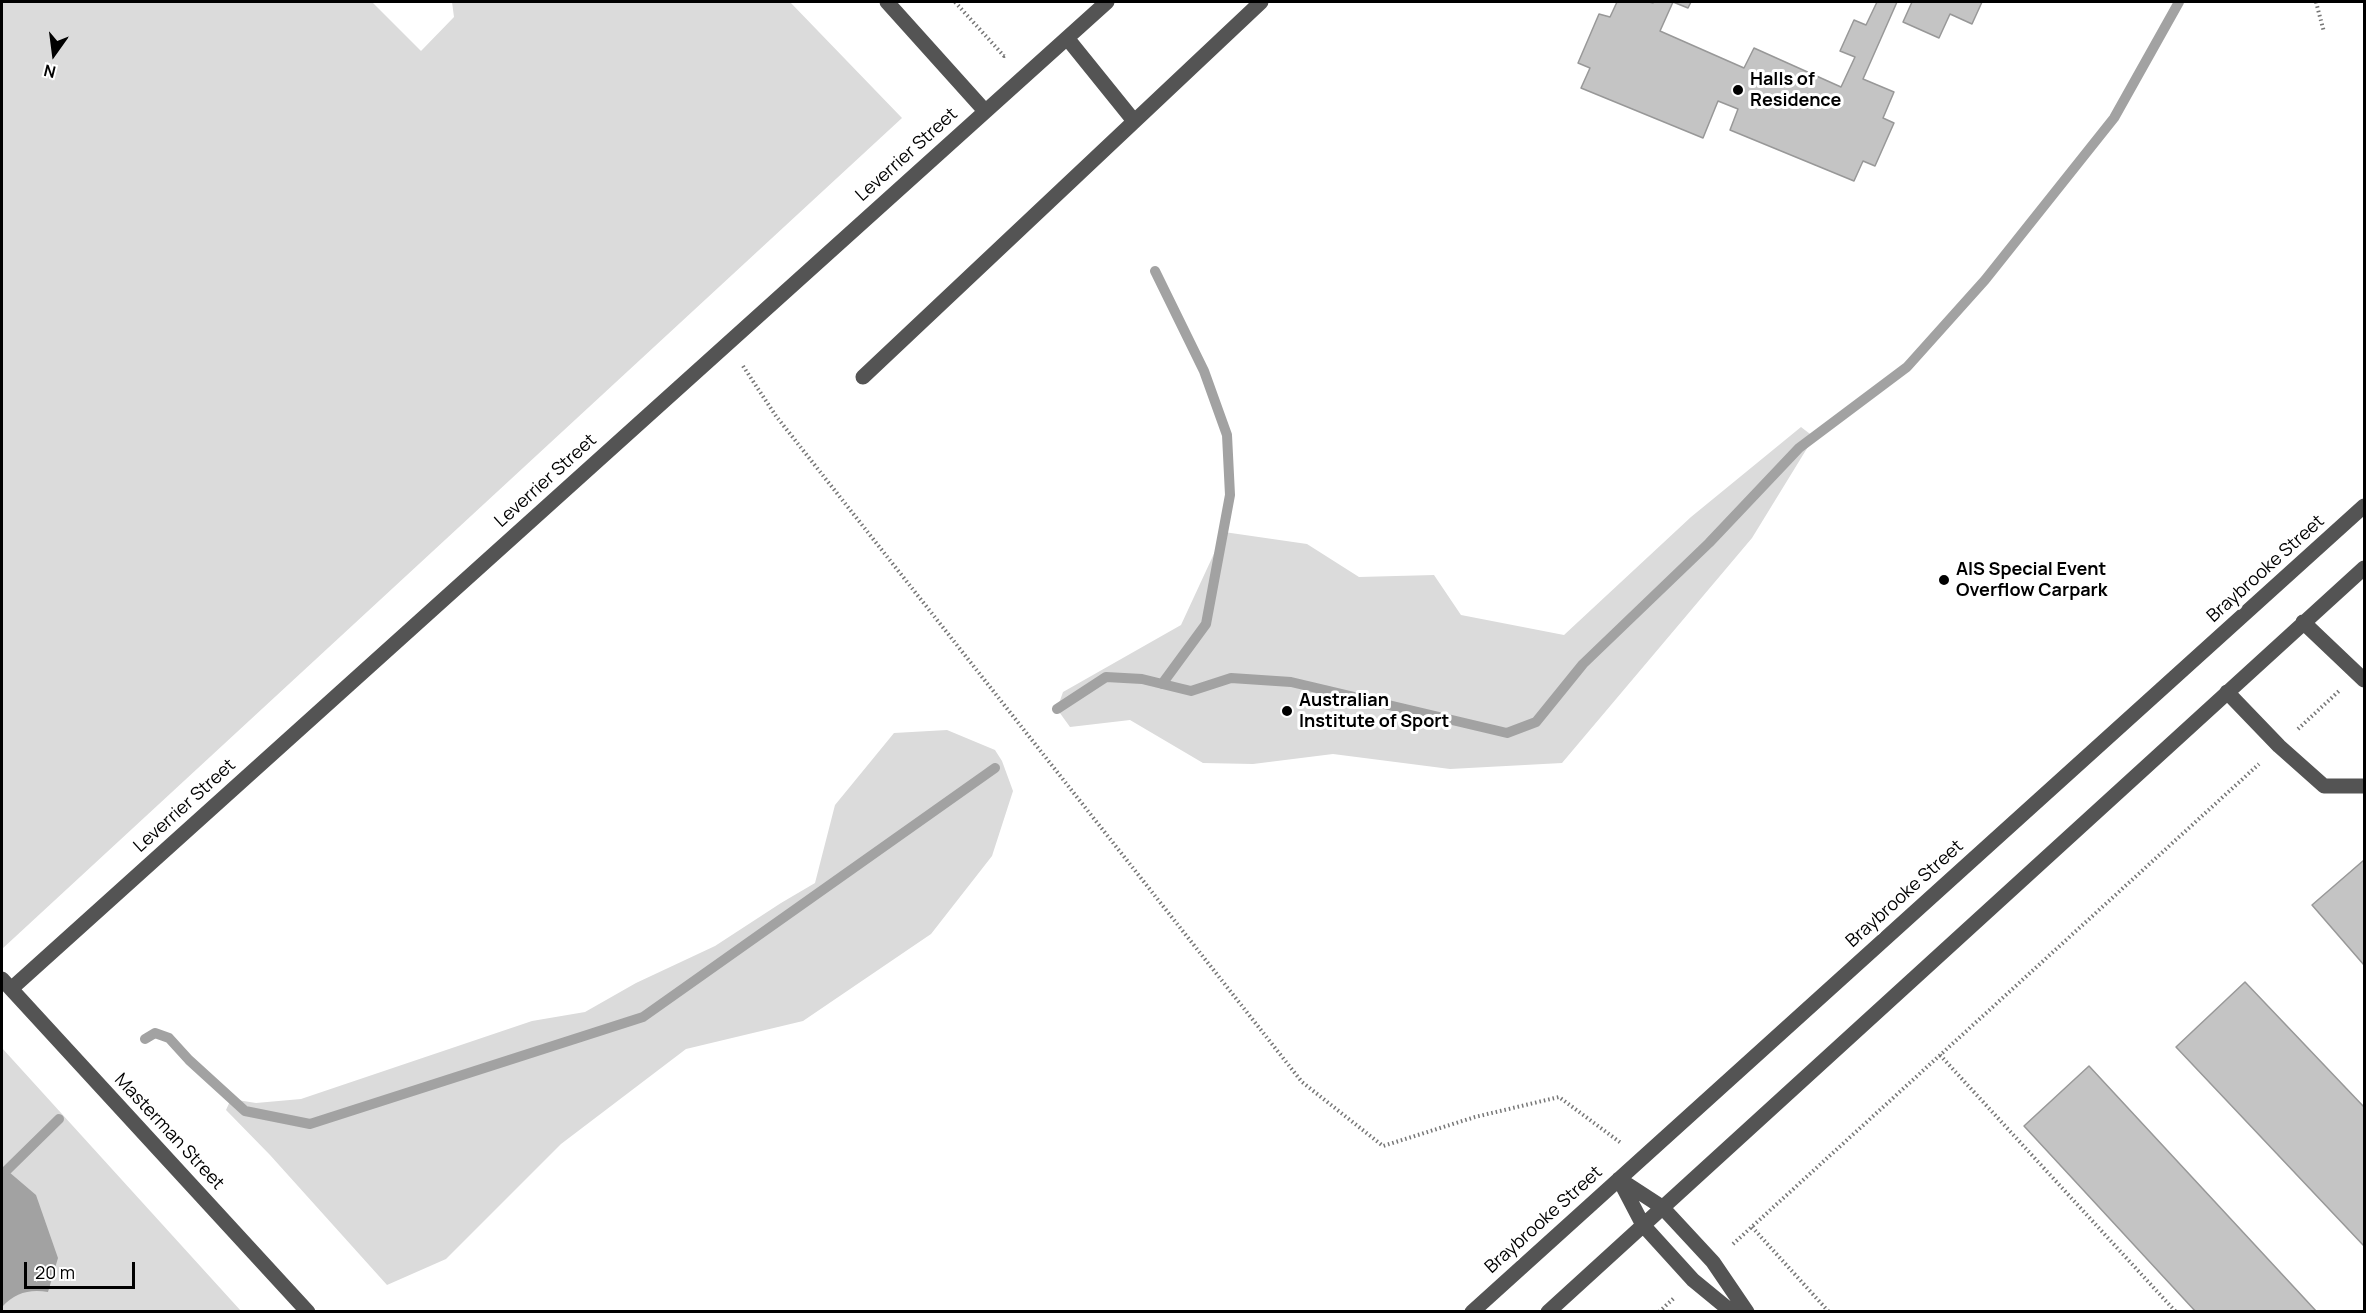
<!DOCTYPE html>
<style>
body{margin:0}
#map{position:relative;width:2366px;height:1313px;overflow:hidden;background:#fff;font-family:Manrope,sans-serif}
canvas{display:block}
.frame{position:absolute;inset:0;border:3px solid #000;pointer-events:none}
.north{position:absolute;left:24px;top:24px;width:60px;height:60px;-webkit-text-stroke:4px #fff;paint-order:stroke;rotate:194deg;font-size:16px;font-weight:700;line-height:24px;text-align:center;color:#000}
.north::after{content:'';display:block;margin:auto;width:21px;height:27px;background:#000;clip-path:polygon(50% 0,100% 100%,50% 72%,0 100%)}
.scale{position:absolute;left:24px;top:1262px;width:111px;height:27px;box-sizing:border-box;border:3px solid #000;border-top:0;padding-left:8px;font-size:18px;line-height:21px;white-space:nowrap;color:#000;-webkit-text-stroke:4px #fff;paint-order:stroke}
</style>
<div id="map">
<canvas width="2366" height="1313"></canvas>
<div class="frame"></div>
<div class="north">N</div>
<div class="scale">20 m</div>
</div>
<script>
const context = document.querySelector('canvas').getContext('2d');
context.lineJoin = 'round';
function fill(path, color) {
  context.fillStyle = color;
  context.fill(path, 'evenodd');
}
function stroke(path, color, width, dash) {
  context.strokeStyle = color;
  context.lineWidth = width;
  context.lineCap = dash ? 'butt' : 'round';
  context.setLineDash(dash || []);
  context.stroke(path);
}
function drawText(font, color, halo, rows, align = 'center') {
  context.font = font + ' Manrope,sans-serif';
  context.lineWidth = 6;
  context.setLineDash([]);
  context.textBaseline = 'middle';
  context.strokeStyle = halo;
  context.fillStyle = color;
  for (const [text, x, y, turn = 0] of rows) {
    context.save();
    context.translate(x, y);
    context.rotate((+turn || 0) * Math.PI / 180);
    context.textAlign = isNaN(turn) ? turn : align;
    if (halo) context.strokeText(text, 0, 0);
    context.fillText(text, 0, 0);
    context.restore();
  }
}
fill(new Path2D(`
 M2,2h370l49,49 33,-34 -2,-15h338l112,116 -900,831z
 M1801,427l13,10 -62,101 -190,225 -112,6 -117,-15 -80,10 -50,-1 -73,-43 -60,7 -13,-18 6,-17 118,-67 43,-93 83,12 52,33 75,-2 27,40 103,20 127,-118z
 M947,730l48,20 7,11 11,30 -21,65 -61,78 -128,87 -117,28 -125,95 -115,115 -59,26 -117,-130 -44,-45 5,-11 25,4 45,-4 231,-78 53,-9 51,-29 79,-37 66,-43 34,-20 20,-78 59,-72z
 M2,1048l239,263h-239z`), '#dbdbdb');
fill(new Path2D(`
 M2,1166l34,29 22,63 -10,34c-19,-3 -33,1 -46,15z`), '#a2a2a2');
stroke(new Path2D(`
 M1155,271l49,100 23,64 3,60 -24,129 -44,60
 M1057,709l49,-32 36,2 49,12 40,-13 60,4 216,51 29,-11 47,-58 126,-121 90,-95 108,-81 78,-87 129,-162 65,-116
 M145,1039l10,-6 14,5 20,22 56,51 65,13 333,-107 352,-249
 M7,1170l52,-51`), '#a2a2a2', 10);
const building = new Path2D(`
 M1617,2h32l4,1 1,-1h37l-3,6 -15,-6 -13,29 84,37 10,-20 87,39 14,-30 -15,-6 14,-31 12,5 11,-23h20l-34,77 31,13 -11,26 11,5 -19,43 -12,-5 -9,20 -124,-51 8,-21 -20,-8 -15,37 -122,-50 9,-20 -12,-5 21,-49 11,3z
 M1912,2h70l-10,22 -22,-10 -11,24 -36,-16z
 M2364,860v105l-52,-60z
 M2245,982l119,125v139l-188,-199z
 M2089,1066l228,246h-121l-172,-186z`);
fill(building, '#c4c4c4');
stroke(building, '#989898', 1.5);
stroke(new Path2D(`
 M955,2l49,54 3,-2
 M2316,2l8,30
 M743,366l33,50 526,666 81,64 92,-29 84,-20 62,46
 M2298,729l41,-38
 M1940,1055l236,257
 M1752,1227l77,85
 M1733,1244l526,-480
 M1659,1312l15,-14`), '#767676', 4, [1.5, 3]);
stroke(new Path2D(`
 M887,2l98,109
 M1067,38l67,83
 M863,377l398,-375
 M2303,622l61,58
 M2227,692l52,54 45,40h40
 M2,979l306,333
 M11,989l1096,-987
 M1619,1179l43,28 51,55 34,50
 M1619,1179l24,46 50,55 39,32
 M1472,1312l892,-806
 M1548,1312l816,-744`), '#545454', 15);
for (const [x, y, r, color] of [
 [1738,90,6,"#000"],
 [1944,580,6,"#000"],
 [1287,711,6,"#000"]
]) {
  const dot = new Path2D();
  dot.arc(x, y, r, 0, 2 * Math.PI);
  context.fillStyle = color;
  context.fill(dot);
  stroke(dot, '#fff', 2);
}
drawText('bold 18px', '#000', '#fff', [
 ["Halls of",1750,80],
 ["Residence",1750,101],
 ["AIS Special Event",1956,570],
 ["Overflow Carpark",1956,591],
 ["Australian",1299,701],
 ["Institute of Sport",1299,722]
], 'left');
drawText('18px', '#000', '#fff', [
 ["Leverrier Street",907,155,-42],
 ["Leverrier Street",546,481,-42],
 ["Braybrooke Street",2266,569,-42],
 ["Leverrier Street",185,806,-42],
 ["Braybrooke Street",1905,894,-42],
 ["Masterman Street",169,1132,47],
 ["Braybrooke Street",1544,1220,-42]
]);
</script>
